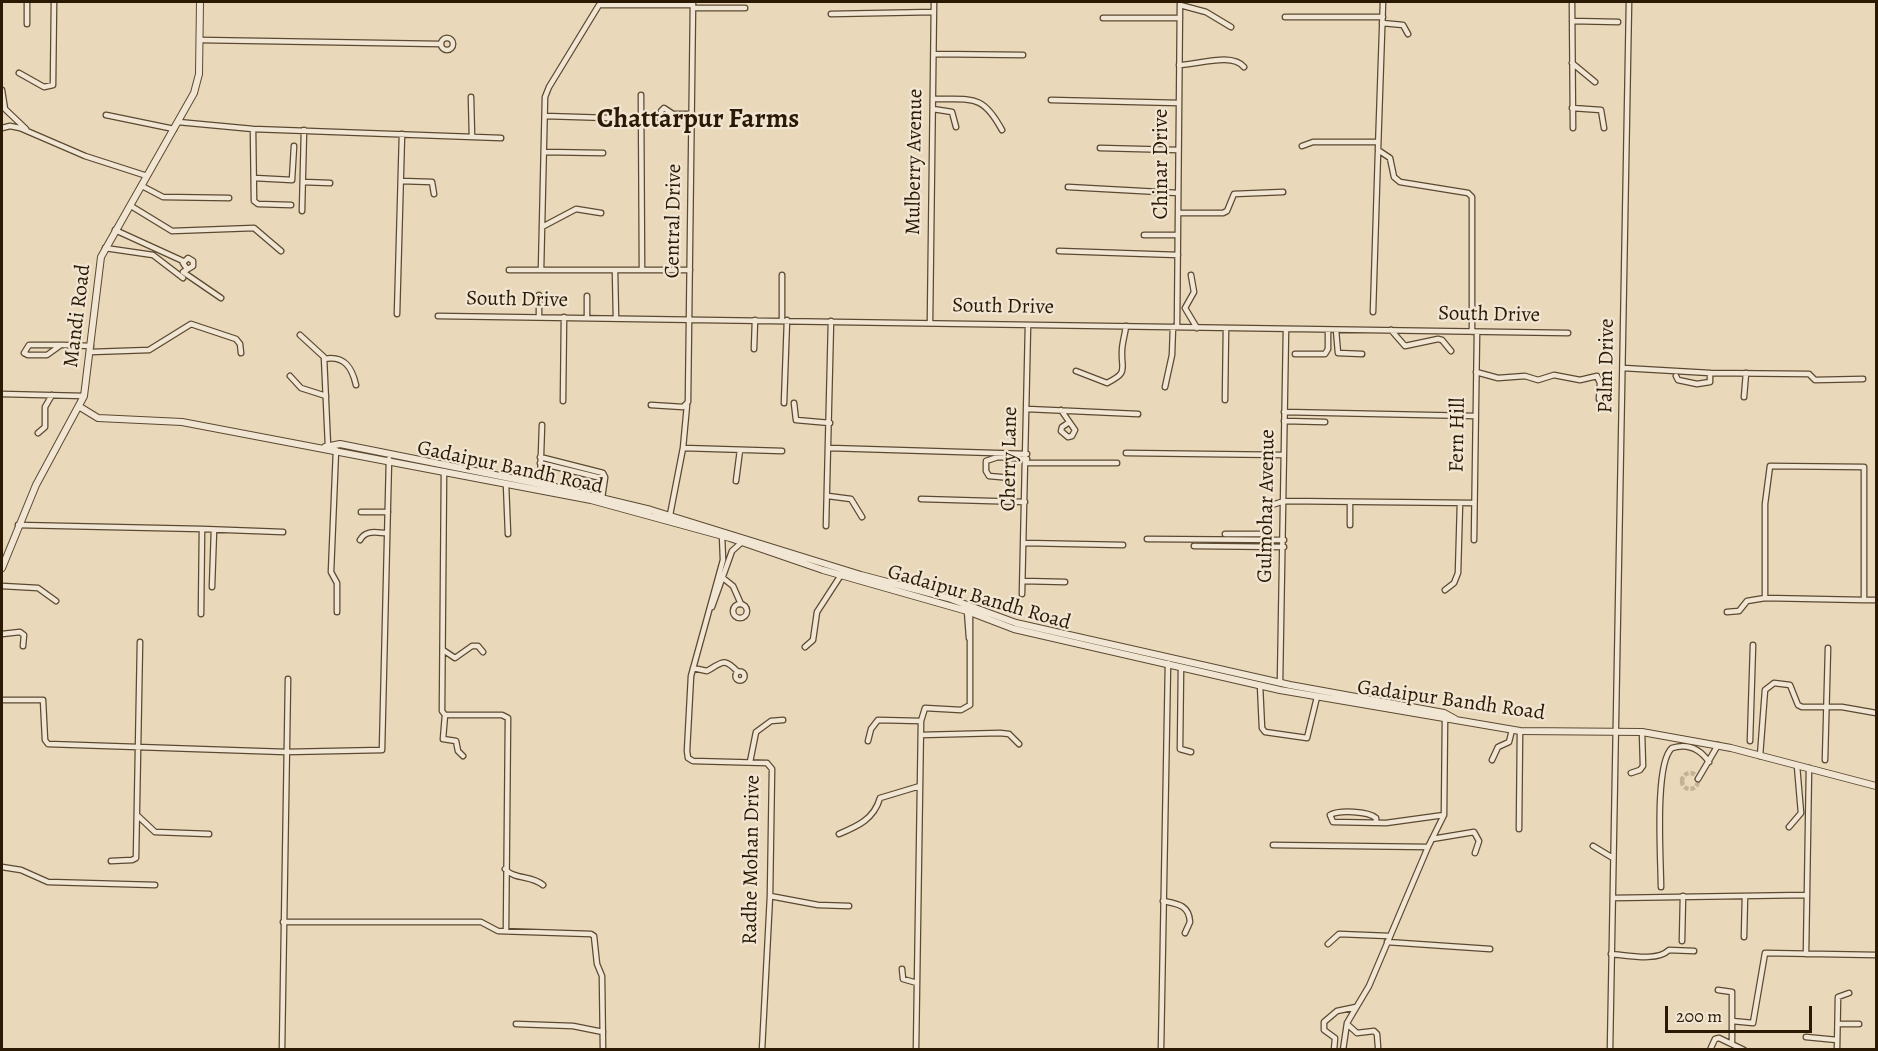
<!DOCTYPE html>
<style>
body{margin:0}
#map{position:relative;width:1878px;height:1051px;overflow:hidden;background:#ead8bb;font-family:Alegreya,serif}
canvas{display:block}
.frame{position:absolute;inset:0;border:3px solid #2b1903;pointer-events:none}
.scale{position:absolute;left:1665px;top:1006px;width:147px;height:27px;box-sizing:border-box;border:3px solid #2b1903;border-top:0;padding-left:8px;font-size:18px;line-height:21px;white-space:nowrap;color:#2b1903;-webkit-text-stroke:4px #f1e6d3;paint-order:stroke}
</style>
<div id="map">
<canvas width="1878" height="1051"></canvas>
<div class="frame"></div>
<div class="scale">200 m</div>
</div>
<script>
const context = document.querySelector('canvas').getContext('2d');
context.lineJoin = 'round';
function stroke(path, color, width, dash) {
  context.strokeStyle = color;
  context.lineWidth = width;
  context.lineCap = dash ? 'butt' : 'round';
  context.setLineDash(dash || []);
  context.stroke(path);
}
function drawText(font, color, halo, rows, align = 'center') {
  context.font = font + ' Alegreya,serif';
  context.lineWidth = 4.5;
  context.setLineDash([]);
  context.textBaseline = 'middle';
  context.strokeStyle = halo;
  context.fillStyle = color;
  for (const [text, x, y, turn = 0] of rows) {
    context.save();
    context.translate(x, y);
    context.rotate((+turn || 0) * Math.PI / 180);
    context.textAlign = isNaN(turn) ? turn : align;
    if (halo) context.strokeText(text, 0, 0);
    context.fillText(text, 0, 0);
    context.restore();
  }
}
stroke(new Path2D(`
 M1682 781a8 8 0 1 1 16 0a8 8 0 1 1-16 0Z`), '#c4b296', 4.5, [4.5, 2]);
const minor = new Path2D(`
 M1383,2l-5,148 12,8 4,19 6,5 68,11 4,4v135
 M1572,2l1,126
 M1180,5l26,7 25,15
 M693,8h52
 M831,14l103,-2
 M1285,17h98
 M1103,18h77
 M1572,21l46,1
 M1382,23l21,2 5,9
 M27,24v-22
 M441 44a6 6 0 1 1 12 0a6 6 0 1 1-12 0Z
 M200,40l240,4
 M934,54l89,1
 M1572,63l23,19
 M1179,65c18,0 53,-13 65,2
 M19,73l25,14 9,-2 1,-83
 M2,90l3,19 21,20
 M641,95l1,175
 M471,97l1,40
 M933,99c39,1 49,-6 69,31
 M1051,100l128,3
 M1572,108l29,2 3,18
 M933,109l19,3 4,15
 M106,115l68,14
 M545,116l96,3
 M660,119l1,-8 3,-3 9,6h19
 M178,122l75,7 248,9
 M2,128l8,-2 10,2 65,28 62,20
 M253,129l1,72 4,3 33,1
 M1302,146l11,-4h65
 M1100,148l78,2
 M544,152l59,1
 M254,178l38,2 2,-34
 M401,181l31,1 2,12
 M303,182l27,1
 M142,186l21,11 66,1
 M1068,187l110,6
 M131,206l41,25 82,-3 27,23
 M302,211l2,-81
 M1178,213h45l4,-2 7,-17 49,-2
 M542,227l34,-18 25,4
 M115,230l68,31
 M1144,235h34
 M105,248l48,7 30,23
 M1059,251l119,4
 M187,269l-4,-6 5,-5 5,3v5l-10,6 38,26
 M509,270h181
 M541,270l4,-173 4,-10 50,-82h94
 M615,271l1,47
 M1191,275l3,17 -9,16 12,20
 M539,295v22
 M1373,312l5,-160
 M397,314l5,-180
 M438,316l1130,17
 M587,318v-22
 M782,320v-45
 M930,322l4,-320
 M1177,327l3,-325
 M1336,330l2,23 24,1
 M1391,330l14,16 33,-7 4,1 9,11
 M300,335l24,22 4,89
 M61,345l-14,10h-19l-4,-2 5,-8h34l28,1
 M754,349l1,-29
 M91,352l58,-2 42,-26 45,15 4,5 1,9
 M1295,354h30l3,-5v-19
 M324,359c20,-4 28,8 32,26
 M1623,368l87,5
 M1076,371l31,12c22,-11 14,-13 15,-32 0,-8 3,-16 4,-25
 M1476,372l22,6 27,-2 13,4 16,-5 26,5 17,-4 3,7 -1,16
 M290,376l11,12 25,8
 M1676,376l2,4 19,4 13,-2v-9l99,1 6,6 48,-1
 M1165,387l7,-32 1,-28
 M2,394l82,2
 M1744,397l2,-24
 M1225,400l1,-72
 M563,401l1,-84
 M784,403l3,-83
 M794,403l2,17 34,3
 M651,405l32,2 5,-5 5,-400
 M1027,409l111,5
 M1061,410l14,20 -3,6 -4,1 -7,-6 1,-4 6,-4
 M1284,412l191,4
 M1284,421l41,1
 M38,433l7,-6v-20l7,-12
 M683,448l99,3
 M829,448l198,6
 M336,450l-5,122 6,11v29
 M1126,453l158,2
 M540,463l61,15 4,-1 -2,-4 -63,-16
 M1027,463h90
 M444,471l-2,240 3,4h57l6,3 -2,213
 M1011,478l-22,-2 -3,-5v-10l12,-4 29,2
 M736,481l4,-31
 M506,484l2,50
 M540,484l2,-59
 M828,496l23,3 11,18
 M602,498l3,-20
 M921,499l104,3
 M361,512h27
 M670,515l13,-67 4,-43
 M18,525l184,4 -1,85
 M1350,525v-23
 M826,526l5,-205
 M202,529l81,3
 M1225,534h39l3,-6 2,-22 15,-5 189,2
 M722,535l1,25 -32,116 -4,75 1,7 5,3 74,2 5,6 -2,127 -8,154
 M1147,539l137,1
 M360,540c6,-11 17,-7 27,-7
 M1474,540l3,-208
 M1024,543l99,2
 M1194,546l90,1
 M723,578l10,8 8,18
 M1023,581l42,1
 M2,586l36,2 18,13
 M212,587l2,-57
 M1445,590l9,-7 4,-10 2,-70
 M1022,594l6,-269
 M1864,600l-99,-2v-94l5,-38 94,1v133h12
 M733 611a7 7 0 1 1 14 0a7 7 0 1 1-14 0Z
 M712,607l20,-56 10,-9
 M967,611l2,27
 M1727,612l12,-1 8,-10 18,-3
 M2,634l18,-2 4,3 -1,11
 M805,647l8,-7 4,-28 24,-37
 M443,650l12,8 17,-12h6l5,6
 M1181,667l-1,82 11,3
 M693,668l14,3c15,-8 16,-15 31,1
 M735.5 676a4.5 4.5 0 1 1 9 0a4.5 4.5 0 1 1-9 0Z
 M1280,683l6,-354
 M1260,685l2,43 3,4 42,6 10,-41
 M2,700h41l2,40 3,4 238,8 96,-2 7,-291
 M445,715l-2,24 13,2 2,10 5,5
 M921,735l79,-2 9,1 10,10
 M868,741l3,-12 7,-9 43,1
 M1750,741l3,-96
 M1760,756l5,-66 9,-7 16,2 8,20 4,2h40l34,6
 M1492,760l6,-13 11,-5 3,-12
 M1825,760l3,-112
 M750,762l6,-30 15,-11 12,-1
 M1631,773l9,-3 3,-4 -1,-34
 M1698,779l20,-34
 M138,816l17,16 54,2
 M1376,822v-4c-8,-7 -37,-8 -46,-3l3,7 53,1 58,-8
 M1789,827l12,-14 -4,-47
 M1519,829l1,-98
 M839,834c19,-8 35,-15 41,-36l40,-12
 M1432,839l42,-7 5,9 -4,12
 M1273,845l155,2
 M1593,846l20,12
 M111,861l21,-1 4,-2 4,-216
 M2,867l19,3 27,12 107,3
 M505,869c10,11 26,6 38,16
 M1661,887c0,-25 -7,-124 11,-139 16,-5 28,1 37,14
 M770,896l48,9 31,1
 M1613,898l193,-3
 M1163,901c15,3 26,4 27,21l-5,11
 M283,922h198l17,9 93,3 3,2 3,28 5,12 1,74
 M1744,937l1,-41
 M1682,941l1,-45
 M1387,942l103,7
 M1328,944l11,-10 50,2
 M1611,954c16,1 46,8 58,-4l25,1
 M1806,954l3,-186
 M902,969l1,10 14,4
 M1718,990l14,2v51
 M1732,1021l21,2 12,-70 111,2
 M516,1024l57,2 30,6
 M1347,1024l10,9 17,-2 3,3 1,13
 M1838,1024h21
 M1806,1037l31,3
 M282,1050l6,-371
 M916,1050l5,-329 4,-13 36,2 9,-5v-93
 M1161,1050l7,-387
 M1334,1050l1,-12 -11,-8v-8l13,-11 19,-4
 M1343,1050l4,-27 22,-37 59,-139 16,-32 1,-96
 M1610,1050l19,-1048
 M1710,1050l5,-11 4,-1 25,12
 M1837,1050l1,-53 11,-4`);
const tertiary = new Path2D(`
 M80,407l18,11 84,4 409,78 139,38 93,32 144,41 47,18 266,61 240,41 122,1 89,16 145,38
 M325,447l15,-3 215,43 96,23 210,65 87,23 68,25 274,62 154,28 11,6
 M2,568l34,-83 48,-89 17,-139 93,-164 5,-19 1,-72`);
stroke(minor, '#5b4931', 7);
stroke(tertiary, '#5b4931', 8);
stroke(minor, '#f1e6d3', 4.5);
stroke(tertiary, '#f1e6d3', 6);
drawText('21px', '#2b1903', '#f1e6d3', [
 ["Mulberry Avenue",915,162,-89],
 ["Chinar Drive",1162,164,-90],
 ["Central Drive",674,221,-89],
 ["South Drive",517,300,1],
 ["South Drive",1003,307,1],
 ["South Drive",1489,315,1],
 ["Mandi Road",78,316,-83],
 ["Palm Drive",1607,366,-89],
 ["Fern Hill",1458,435,-89],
 ["Cherry Lane",1010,459,-89],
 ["Gadaipur Bandh Road",510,468,12],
 ["Gulmohar Avenue",1267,506,-89],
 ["Gadaipur Bandh Road",979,598,16],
 ["Gadaipur Bandh Road",1451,701,8],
 ["Radhe Mohan Drive",752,860,-89]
]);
drawText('bold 27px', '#2b1903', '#f1e6d3', [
 ["Chattarpur Farms",698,120]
]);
</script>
